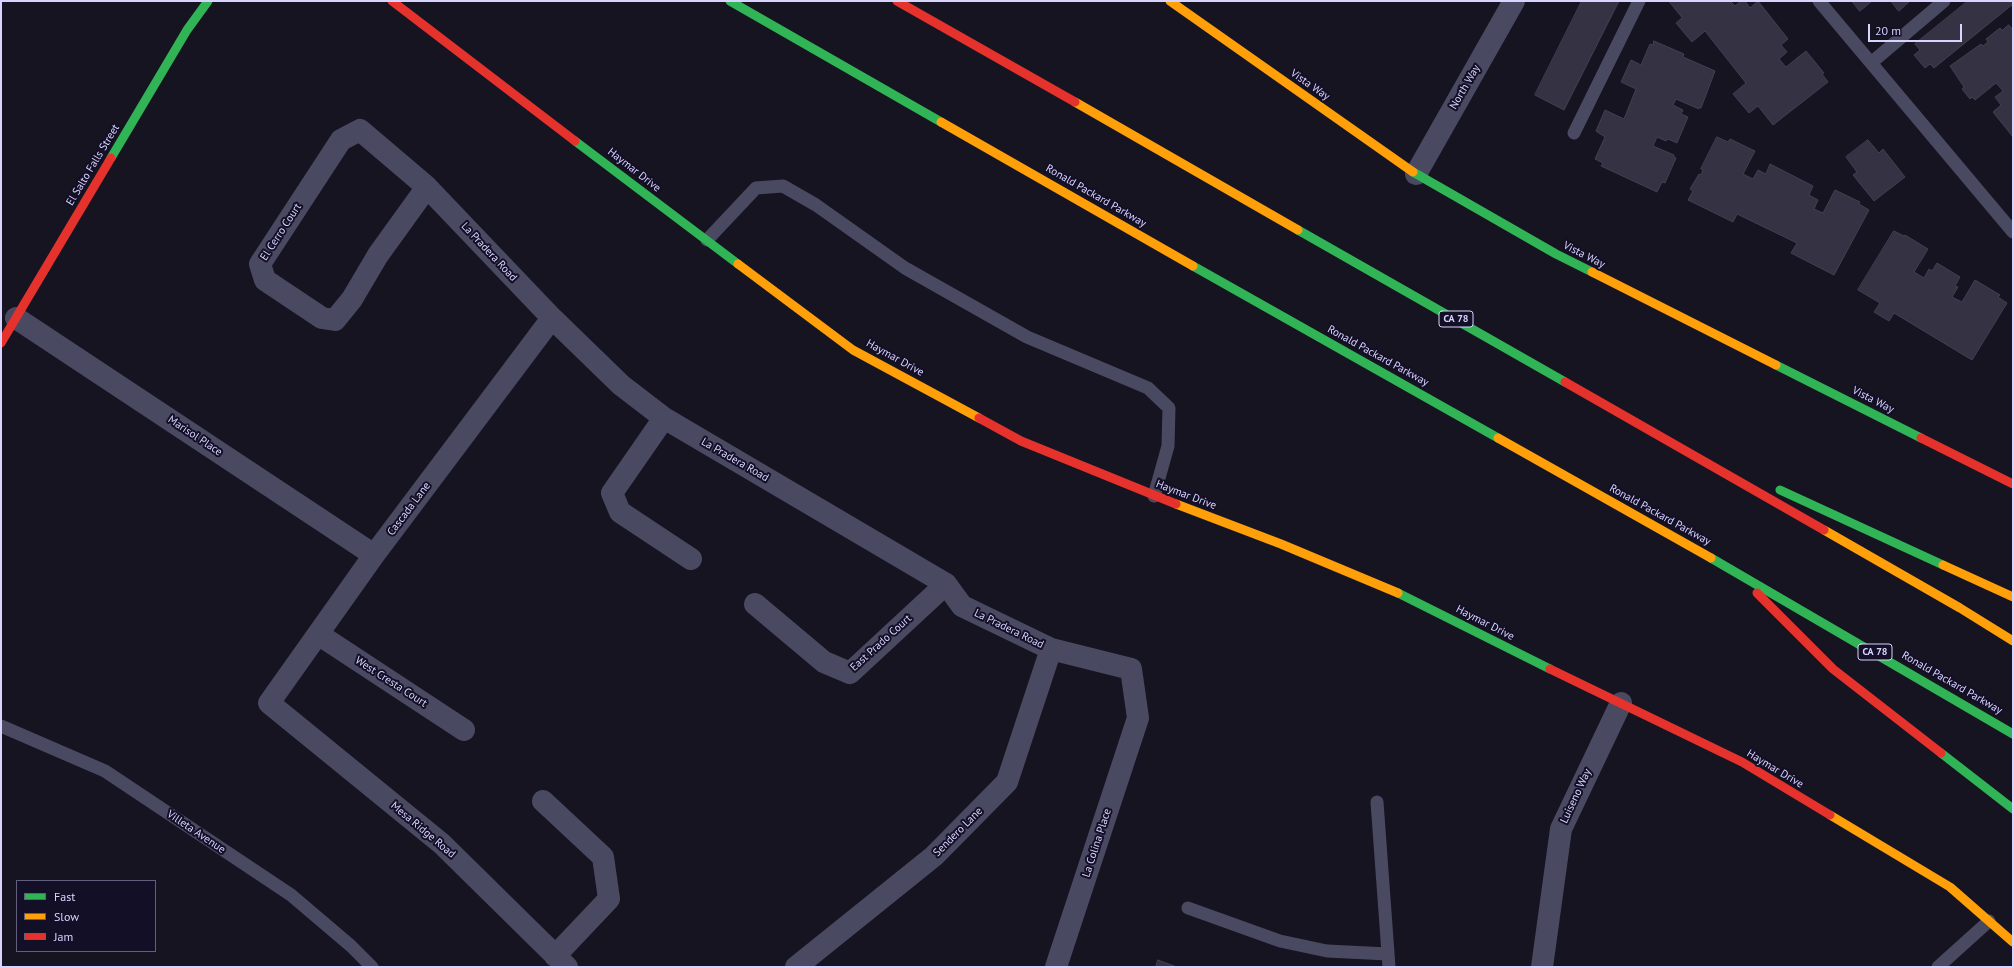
<!DOCTYPE html>
<style>
body{margin:0}
#map{position:relative;width:2014px;height:968px;overflow:hidden;background:#161421;font-family:"PT Sans",sans-serif}
canvas{display:block}
.frame{position:absolute;inset:0;border:2px solid #d9d4ff;pointer-events:none}
.legend{position:absolute;left:16px;top:880px;width:140px;height:72px;box-sizing:border-box;background:#130f26;border:1px solid #625e7d;margin:0;padding:5px 7px;list-style:none;font-size:12px;color:#d9d4ff}
.legend li{display:flex;align-items:center;gap:8px;height:20px}
.legend b{width:20px;border:1px solid #625e7d}
.scale{position:absolute;left:1868px;top:24px;width:94px;height:18px;box-sizing:border-box;border:2px solid #d9d4ff;border-top:0;padding-left:5px;font-size:12px;line-height:14px;white-space:nowrap;color:#d9d4ff;-webkit-text-stroke:3px #130f26;paint-order:stroke}
</style>
<div id="map">
<canvas width="2014" height="968"></canvas>
<div class="frame"></div>
<ul class="legend">
<li><b style="height:5px;background:#30b455"></b>Fast</li>
<li><b style="height:5px;background:#ff9f0a"></b>Slow</li>
<li><b style="height:5px;background:#e5322d"></b>Jam</li>
</ul>
<div class="scale">20 m</div>
</div>
<script>
const context = document.querySelector('canvas').getContext('2d');
context.lineJoin = 'round';
function fill(path, color) {
  context.fillStyle = color;
  context.fill(path, 'evenodd');
}
function stroke(path, color, width, dash) {
  context.strokeStyle = color;
  context.lineWidth = width;
  context.lineCap = dash ? 'butt' : 'round';
  context.setLineDash(dash || []);
  context.stroke(path);
}
function drawText(font, color, halo, rows, align = 'center') {
  context.font = font + ' "PT Sans",sans-serif';
  context.lineWidth = 4;
  context.setLineDash([]);
  context.textBaseline = 'middle';
  context.strokeStyle = halo;
  context.fillStyle = color;
  for (const [text, x, y, turn = 0] of rows) {
    context.save();
    context.translate(x, y);
    context.rotate((+turn || 0) * Math.PI / 180);
    context.textAlign = isNaN(turn) ? turn : align;
    if (halo) context.strokeText(text, 0, 0);
    context.fillText(text, 0, 0);
    context.restore();
  }
}
const building = new Path2D(`
 M1582,1h37l-55,109 -29,-15z
 M1669,1h61l5,5 6,-5h4l5,7 8,-7 30,38 -7,6 6,7 -8,7 7,8 20,-16 18,22 -2,1 6,8 -55,43 -15,-19 -9,7 -16,-19 13,-11 -41,-52 -13,11 -16,-19 6,-5z
 M1852,1h20l-12,10z
 M1891,1h19l-11,10z
 M1968,1h45v3l-79,64 -4,-4 -5,4 -11,-13 6,-5 -5,-6z
 M2009,25l4,5v107l-20,-25 8,-7 -6,-8 8,-6 -7,-8 -21,17 -3,-3 -2,2 -8,-10 2,-2 -14,-21 31,-22 2,2 5,-4 -2,-3 14,-11 2,2z
 M1654,41l30,13 -1,3 32,14 -14,37 -2,-1v2l-23,-10 -3,6 10,5 -2,4 7,3 -11,26 -9,-4 -2,2 -9,-4 -4,9 21,9v2l2,1 -11,25 -3,-1 -5,10 -56,-26 2,-3 -8,-4 10,-22 -9,-6 9,-21 19,9 12,-30 -15,-7 10,-22 10,5 9,-21 3,1z
 M1717,137l11,5 2,-3 25,12 -12,23 10,5 5,-9 8,4 4,-10 43,22 -4,9 9,5 -4,9 9,4 12,-23 25,12 -1,2 10,6 -35,65 -43,-22 6,-10 -60,-29 -4,8 -45,-22 5,-9 -3,-2 9,-15 2,1 2,-5 -2,-1z
 M1868,140l11,13 4,-4 22,28 -31,24 -21,-26 4,-3 -11,-15z
 M1894,231l10,5 1,-1 23,14 -14,23 10,6 5,-9 3,2 5,-8 23,14 -5,9 3,1 -6,10 10,5 13,-22 25,15 -2,2 9,6 -35,57 -78,-47 -5,8 -15,-9 6,-9 -22,-13z
 M1158,960l19,7h-21z`);
fill(building, '#343243');
stroke(building, '#433f54', 1);
stroke(new Path2D(`
 M1819,1l194,231
 M1871,63l73,-62
 M1574,133l65,-132
 M707,240l49,-52 27,-2 33,19 89,63 122,69 121,51 21,20 -1,38 -14,50
 M1,726l104,45 186,124 60,51 21,21
 M1377,802l12,165
 M1188,908l92,33 47,10 61,3
 M1938,967l51,-46`), '#4a4962', 13);
stroke(new Path2D(`
 M1416,174l98,-173
 M427,187l-49,68 -26,44 -17,21 -13,-2 -57,-38 -5,-16 81,-124 19,-10 67,57 125,131 69,67 43,33 282,166 16,22 89,43 80,20 7,49 -82,249
 M16,318l358,237
 M552,318l-178,237 -105,148 173,141 125,123
 M664,418l-52,75 8,19 71,47
 M755,604l69,58 26,11 96,-89
 M318,634l146,96
 M543,801l60,56 6,42 -54,57
 M796,967l138,-111 73,-74 44,-133
 M1542,967l19,-138 60,-126`), '#4a4962', 22);
stroke(new Path2D(`
 M730,1l211,121
 M575,141l163,123
 M111,158l76,-128 21,-29
 M1413,172l143,82 36,18
 M1298,230l267,152
 M1193,266l305,172
 M1776,365l145,73
 M1780,490l163,75
 M1711,558l302,176
 M1398,593l152,76
 M1941,753l72,56`), '#30b455', 9);
stroke(new Path2D(`
 M1170,1l243,171
 M1075,102l223,128
 M941,122l252,144
 M738,264l115,86 126,68
 M1592,272l184,93
 M1498,438l213,120
 M1176,504l105,40 117,49
 M1824,530l136,78 53,33
 M1943,565l70,32
 M1830,815l120,72 63,55`), '#ff9f0a', 9);
stroke(new Path2D(`
 M392,1l183,140
 M897,1l178,101
 M1,343l110,-185
 M1565,382l259,148
 M979,418l42,23 155,63
 M1921,438l92,46
 M1757,593l76,76 108,84
 M1550,669l192,93 88,53`), '#e5322d', 9);
for (const [x, y, w] of [
 [1456,319,34],
 [1875,652,34]
]) {
  const box = new Path2D();
  box.roundRect(x - w / 2, y - 8, w, 16, 3);
  context.fillStyle = '#130f26';
  context.fill(box);
  stroke(box, '#d9d4ff', 1);
}
drawText('bold 10px', '#d9d4ff', null, [
 ["CA 78",1456,319],
 ["CA 78",1875,652]
]);
drawText('11px', '#d9d4ff', '#130f26', [
 ["Vista Way",1310,85,35],
 ["North Way",1465,87,-60],
 ["El Salto Falls Street",93,165,-59],
 ["Haymar Drive",634,170,38],
 ["Ronald Packard Parkway",1096,196,30],
 ["El Cerro Court",281,232,-57],
 ["La Pradera Road",489,252,47],
 ["Vista Way",1584,255,27],
 ["Ronald Packard Parkway",1378,356,29],
 ["Haymar Drive",895,358,29],
 ["Vista Way",1873,400,27],
 ["Marisol Place",195,436,34],
 ["La Pradera Road",735,460,30],
 ["Haymar Drive",1186,495,21],
 ["Cascada Lane",409,509,-53],
 ["Ronald Packard Parkway",1660,515,29],
 ["Haymar Drive",1485,623,27],
 ["La Pradera Road",1009,629,26],
 ["East Prado Court",881,643,-42],
 ["West Cresta Court",391,682,33],
 ["Ronald Packard Parkway",1952,683,30],
 ["Haymar Drive",1775,769,31],
 ["Luiseno Way",1576,796,-65],
 ["Mesa Ridge Road",423,830,40],
 ["Villeta Avenue",196,832,34],
 ["Sendero Lane",958,832,-45],
 ["La Colina Place",1097,843,-72]
]);
</script>
